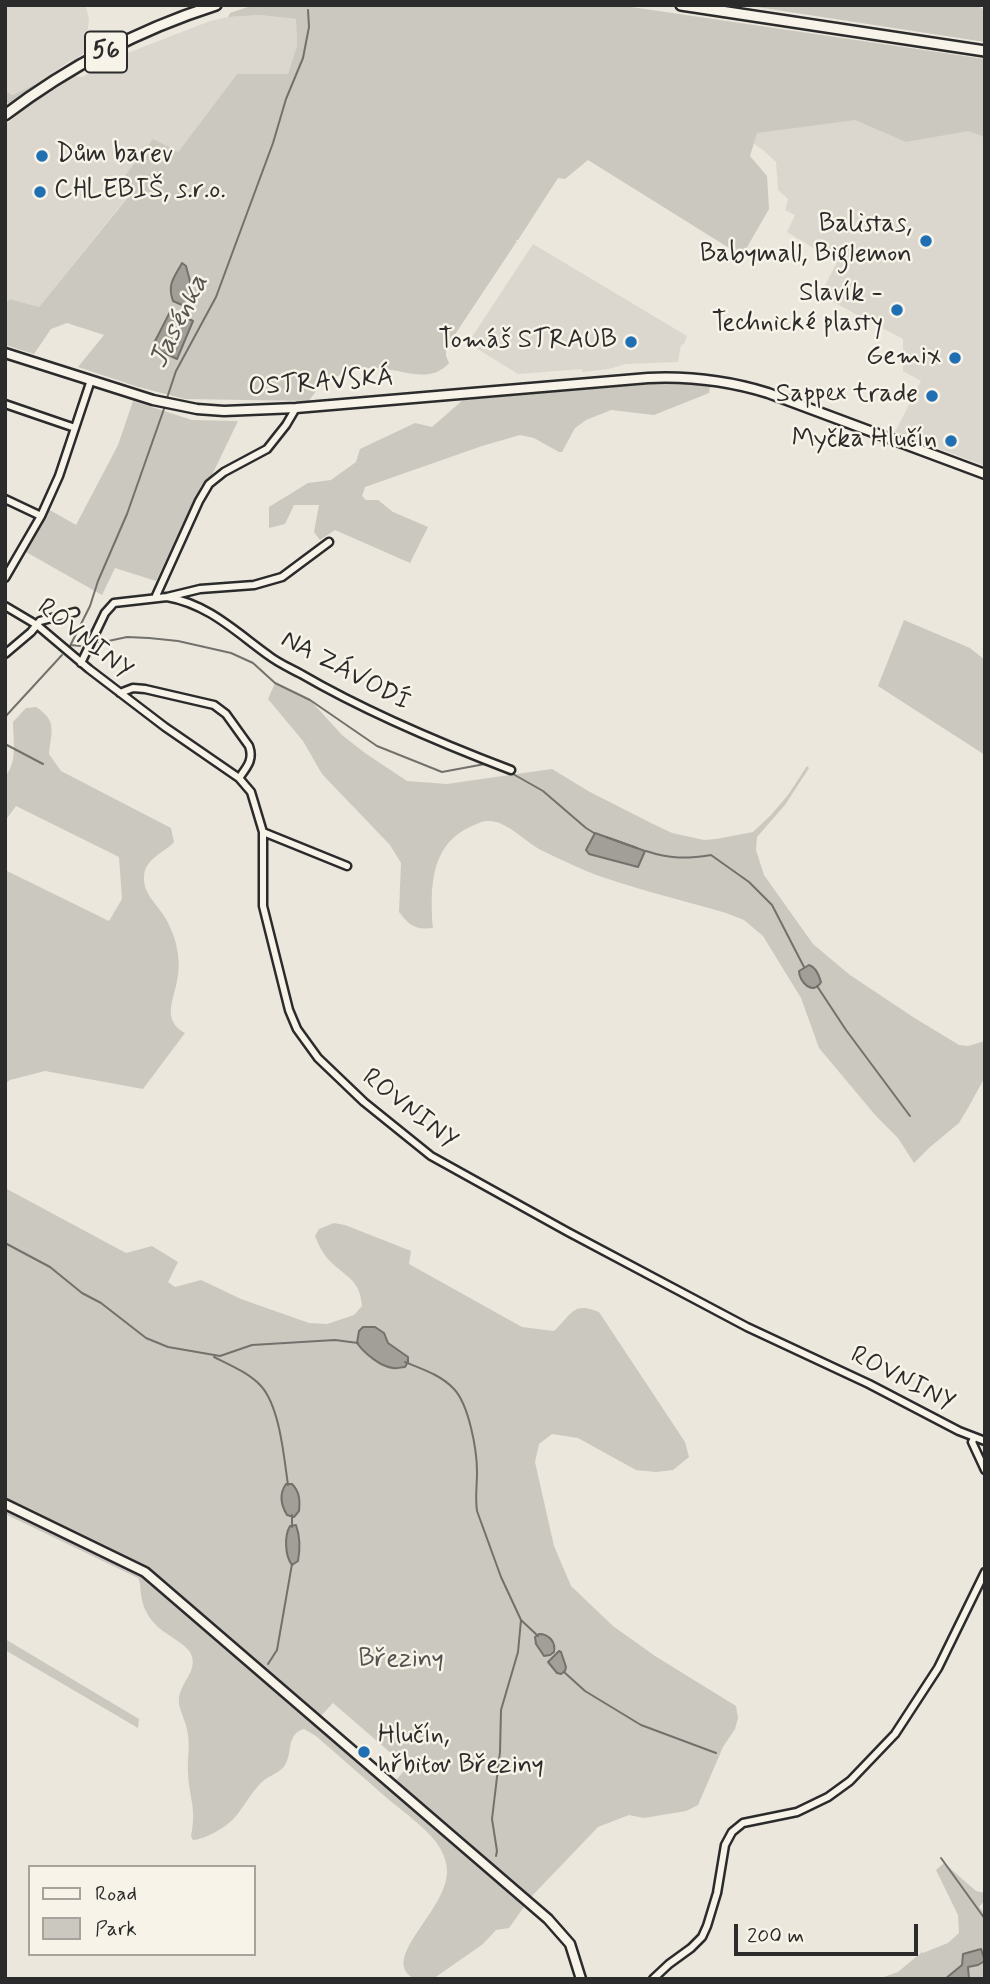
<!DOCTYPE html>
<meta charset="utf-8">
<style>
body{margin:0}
#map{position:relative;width:990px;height:1984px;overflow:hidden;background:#ebe7dd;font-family:Mynerve,sans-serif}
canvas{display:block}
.frame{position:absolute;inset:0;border:7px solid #2b2b2b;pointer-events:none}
.legend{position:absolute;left:28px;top:1865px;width:228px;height:91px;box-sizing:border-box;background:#f7f3e8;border:2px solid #a5a39c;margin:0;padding:9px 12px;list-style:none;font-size:21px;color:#2b2b2b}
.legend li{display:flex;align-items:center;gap:14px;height:35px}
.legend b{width:35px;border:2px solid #a5a39c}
.scale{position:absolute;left:734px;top:1924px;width:184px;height:32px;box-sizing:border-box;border:4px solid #2b2b2b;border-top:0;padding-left:9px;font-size:21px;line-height:24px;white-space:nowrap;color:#2b2b2b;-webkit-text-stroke:5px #f7f3e8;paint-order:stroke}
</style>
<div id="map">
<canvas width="990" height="1984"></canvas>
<div class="frame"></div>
<ul class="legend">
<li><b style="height:9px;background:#f7f3e8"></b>Road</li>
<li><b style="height:19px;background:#cbc8bf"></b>Park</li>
</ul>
<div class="scale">200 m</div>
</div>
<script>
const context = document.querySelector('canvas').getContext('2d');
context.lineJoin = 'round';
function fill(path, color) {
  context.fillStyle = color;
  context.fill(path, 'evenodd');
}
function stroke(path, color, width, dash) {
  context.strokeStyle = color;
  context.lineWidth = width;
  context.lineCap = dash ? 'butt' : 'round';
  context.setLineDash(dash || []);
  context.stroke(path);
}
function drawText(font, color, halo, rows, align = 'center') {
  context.font = font + ' Mynerve,sans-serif';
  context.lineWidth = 5;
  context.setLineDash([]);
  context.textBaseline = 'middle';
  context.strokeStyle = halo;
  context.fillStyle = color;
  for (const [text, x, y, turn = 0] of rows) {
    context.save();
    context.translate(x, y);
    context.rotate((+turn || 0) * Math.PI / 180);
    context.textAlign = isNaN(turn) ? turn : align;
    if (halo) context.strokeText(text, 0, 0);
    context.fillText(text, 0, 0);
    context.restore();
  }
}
fill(new Path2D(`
 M5,5h78l3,2 3,12 -4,34 -20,11 -23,17 -31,14 -6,-5z
 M259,15l37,4 1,26 -9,29h-51l-59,78 -60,33 15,5 -94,117 -29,-8 -5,5v-179l24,-20 46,-29 8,1 28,-18 4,1 2,3 6,-3 2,-6 85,-33 18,-4z
 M742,106l243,20v340l-90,-34 26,-51 -18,-10v-32l-83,-44 17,-33 -50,-30 8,-17 -10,-5 3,-11 -10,-9 -2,-28 -13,-12 -37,-25z
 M533,244l154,92 -3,8 -3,1 -3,17 -53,2 -16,5 -27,3v-3l-64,5 -50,-31z`), '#dbd7ce');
fill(new Path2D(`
 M254,5h364l367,54v78l-17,-6 -62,11 -51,-22 -98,13 -7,23 17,20 2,33 -27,47 -154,-96 -23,19 -7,-1 -40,62h-3l2,1 -71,107v8l3,7c-21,24 -53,3 -79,5 -26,2 -48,12 -61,33l-124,-2 -47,-12 -60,-20 26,-32 -37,-12 -16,6 -17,25 -29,-9v-41l5,-5 29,8 94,-116 -15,-6 35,-46 25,13 59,-78h51l9,-29 -1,-26 -37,-4 -31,2 2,-4z
 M744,5h232l9,5v32z
 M78,57l2,3 -65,42 -6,2 -4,-2 1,-11 6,4 30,-14z
 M674,382l36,5 -1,6 -55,22 -43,-5 -25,10 -11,8 -13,24h-3l-25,-14 -14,-3 -38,11 -117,41 -3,9 4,4h12l15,12 35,15 -18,36 -75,-33 -15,10 -6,-8 5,-27h-25l-9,19 -16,4v-21l39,-24 23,-3 25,-18 4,-13 55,-26 17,4 31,-27z
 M133,401l59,19 46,1 -26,54 -11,11 -45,95 -41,-13 -13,27 -76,-43 22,-43 28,16 42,-80z
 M904,620l66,28 15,12v95l-107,-69z
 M275,683l35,17 32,35 23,18 42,28 40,3 105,-15 38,23 65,33 17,8 32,7 12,-1 37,-7 18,-17 17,-20 19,-29 2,2 -24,37 -28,32 -1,13 8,25 49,69 37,31 63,42 46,28 9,1 17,-5v36l-17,31 -9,15 -29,24 -16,16 -16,-25 -22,-22 -57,-68 -18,-50 -38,-62 -19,-16 -18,-7c-41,-12 -83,-22 -124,-36 -20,-7 -40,-17 -59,-26 -17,-8 -37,-32 -56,-30 -5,0 -10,3 -15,5 -42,18 -42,62 -39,102 -18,2 -23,-2 -34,-16l2,-49 -11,-18 -68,-71 -19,-33 -35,-42zM595,833l25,11 23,6 -5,17 -49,-13 2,-13z
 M36,707c22,14 15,25 13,47l12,17 110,57 3,14c-11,12 -29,16 -30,35 -1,17 14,28 22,42 6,11 10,22 12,35 1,9 1,18 -1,27 -4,21 -15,39 8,52l-42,56 -98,-18 -35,9 -5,4v-214l104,51 13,-22 -3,-42 -103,-51 -11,15v-45c13,-13 8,-37 8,-54l13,-14z
 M5,1188l121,65 26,-7 26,16 -10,20 7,5 26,-7 40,19 68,24 18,1 27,-9 8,-9c-2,-24 -12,-27 -28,-41 -9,-8 -15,-18 -19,-29l4,-7 15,-6 11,2 66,26 -2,13 113,63 32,4c18,-16 18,-30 45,-19l86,130 4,15 -16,13 -17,2 -20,-2 -58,-32 -26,-4 -13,10 -4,18 19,84 17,40 42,40 42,30 81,50 2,12 -3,11 -12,18 -25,58 -12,6 -42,7 -15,-3 -31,12 -67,70 -22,31 -13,2 -13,14 -50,35h-20c-4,-4 -8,-7 -9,-12 -5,-24 43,-62 43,-96 0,-10 -5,-21 -11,-29 -13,-16 -32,-30 -48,-43 -24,-21 -48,-42 -72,-63l-12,-7c-18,5 -11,23 -19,36 -5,8 -15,10 -22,16 -11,10 -18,24 -27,35 -9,11 -30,23 -43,24l-2,-4c6,-28 -2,-38 -3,-63 -1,-13 2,-26 0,-38 -1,-11 -7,-21 -9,-31 -2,-21 20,-31 12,-50 -5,-11 -28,-20 -37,-31 -7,-8 -12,-18 -13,-29 -1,-6 0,-10 -3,-16l-133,-64zM358,1343h30l20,14 -31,4 -14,-11zM297,1529l2,28 -4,7 -7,-5 -1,-29zM333,1703l74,64 -14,17 -75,-65z
 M5,1639l134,80 -1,9 -133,-78z
 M944,1863l32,28 9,2v7l-6,7 6,6v66h-16l-1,-12 10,-2h-16l-17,14h-67l20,-7 24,-20 1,1 25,-10 11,-10 -1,-18 -22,-45z`), '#cbc8bf');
const water = new Path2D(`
 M182,263l4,3 9,34 -4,9 -18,-8c-6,-17 1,-23 9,-38z
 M171,310l22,11 -16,38 -25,-12z
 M595,833l50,18 -7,16 -49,-13 -3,-4z
 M809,965c7,2 10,10 12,17 -8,14 -22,0 -22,-11z
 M363,1327h12l9,6 4,10 20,14v5l-3,5c-4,0 -8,2 -12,1 -12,-1 -29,-15 -36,-25l2,-12z
 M286,1484h6c8,8 8,17 7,27l-5,6 -7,-2c-6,-10 -8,-21 -1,-31z
 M296,1525c4,11 4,25 2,36l-6,4c-7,-9 -8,-29 -2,-39z
 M539,1634c10,0 17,8 15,18l-4,3 -6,1 -8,-12 -1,-7z
 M559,1651l2,1 5,15 -1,4 -4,3 -4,-1 -9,-11z
 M981,1949l4,12 -7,4 -10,2 1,12h-24l17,-14 1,-11z`);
fill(water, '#a29f98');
stroke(water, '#72716c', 2);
stroke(new Path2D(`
 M166,401l10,-30 40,-74 57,-154 13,-44 17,-41 6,-31 -1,-17
 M99,643l28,-6 22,1 29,3 53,12 22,10 22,20 35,17 67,46 65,26 43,-8 28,10 30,17 43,37 8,5
 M71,645l9,1
 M70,646l20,-40 8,-25 29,-67 38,-108
 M5,717l57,-62
 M5,744l38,20
 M606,837l31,11
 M646,851c24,8 40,8 65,4l38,27 23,23 32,62
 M817,986l29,44 64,86
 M5,1243l45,24 32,26 19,10 45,35 22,9 52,9 32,-11 83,-5 23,3
 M214,1357c16,8 35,16 47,29 19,21 23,72 27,99
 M405,1362c17,7 36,13 49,27 15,16 23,61 23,83 0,14 -2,26 0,39l24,66 20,43 17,16
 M292,1515v12
 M268,1664l9,-14 15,-86
 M564,1672l21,19 56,34 75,28
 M496,1856l1,-5 -5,-32 8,-67 1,-42 17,-58 3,-32
 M941,1858l44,61`), '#72716c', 2);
const street = new Path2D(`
 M5,404l70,24
 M5,499l36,17
 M5,578l36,-62 18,-40 32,-96
 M167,597c41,7 69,35 101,58 10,8 22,13 33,19 67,39 139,69 210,96
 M155,598l44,-97 10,-17 15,-12 43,-23 19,-24 10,-17
 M5,606l32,19 52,44 76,58 74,51 12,14 12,40v74l26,104 8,19 21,29 46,44 67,54 137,76 179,95 122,57 90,47 26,10
 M5,654l26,-22 9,-11 35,-9
 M81,663l24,-50 9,-10 53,-6 33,-8 54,-4 28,-8 47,-35
 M120,693l13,-5 12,1 69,16 12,9 23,32c5,14 -2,21 -10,32
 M263,832l84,34
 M974,1438l-2,4 13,28
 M653,1979l16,-15 22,-16 11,-11 5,-11 10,-33 8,-48 7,-13 11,-9 54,-11 31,-15 22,-16 45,-47 43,-66 47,-96`);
const secondary = new Path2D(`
 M5,353l148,47 44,9 27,2 72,-3 352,-30c41,-2 81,3 120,15l217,81
 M5,1504l140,68 403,347 22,25 11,35`);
const primary = new Path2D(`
 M681,5l304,46
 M5,115c63,-48 136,-86 211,-110`);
stroke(street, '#2b2b2b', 11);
stroke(secondary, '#2b2b2b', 13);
stroke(primary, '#2b2b2b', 14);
stroke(street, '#f7f3e8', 6);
stroke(secondary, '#f7f3e8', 8);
stroke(primary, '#f7f3e8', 9);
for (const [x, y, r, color] of [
 [42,156,7,"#1f6fb2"],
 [40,192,7,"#1f6fb2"],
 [926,241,7,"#1f6fb2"],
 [897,310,7,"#1f6fb2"],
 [631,342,7,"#1f6fb2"],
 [955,358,7,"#1f6fb2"],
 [932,396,7,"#1f6fb2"],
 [951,441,7,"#1f6fb2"],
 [364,1752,7,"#1f6fb2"]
]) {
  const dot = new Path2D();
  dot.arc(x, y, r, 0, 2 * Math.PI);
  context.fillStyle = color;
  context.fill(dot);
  stroke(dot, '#f7f3e8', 2.5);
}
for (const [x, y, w] of [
 [106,52,42]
]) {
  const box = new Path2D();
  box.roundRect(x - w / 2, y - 20.5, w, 41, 5);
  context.fillStyle = '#f7f3e8';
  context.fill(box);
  stroke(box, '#2b2b2b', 2);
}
drawText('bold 24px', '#2b2b2b', null, [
 ["56",106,52]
]);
drawText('26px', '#2b2b2b', '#f7f3e8', [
 ["Dům barev",56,156,"left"],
 ["CHLEBIŠ, s.r.o.",54,192,"left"],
 ["Balistas,",912,226],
 ["Babymall, Biglemon",912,256],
 ["Slavík -",883,295],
 ["Technické plasty",883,325],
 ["Tomáš STRAUB",617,342],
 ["Gemix",941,358],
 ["Sappex trade",918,396],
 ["Myčka Hlučín",937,441],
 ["Hlučín,",378,1737,"left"],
 ["hřbitov Březiny",378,1767,"left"]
], 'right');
drawText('26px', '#2b2b2b', '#f7f3e8', [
 ["OSTRAVSKÁ",321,384,-4],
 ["ROVNINY",84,640,38],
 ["NA ZÁVODÍ",345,672,28],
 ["ROVNINY",409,1110,38],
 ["ROVNINY",902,1380,27]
]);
drawText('26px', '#535250', '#f7f3e8', [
 ["Březiny",401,1661]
]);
drawText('italic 28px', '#555451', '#f7f3e8', [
 ["Jasénka",180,322,-64]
]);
</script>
